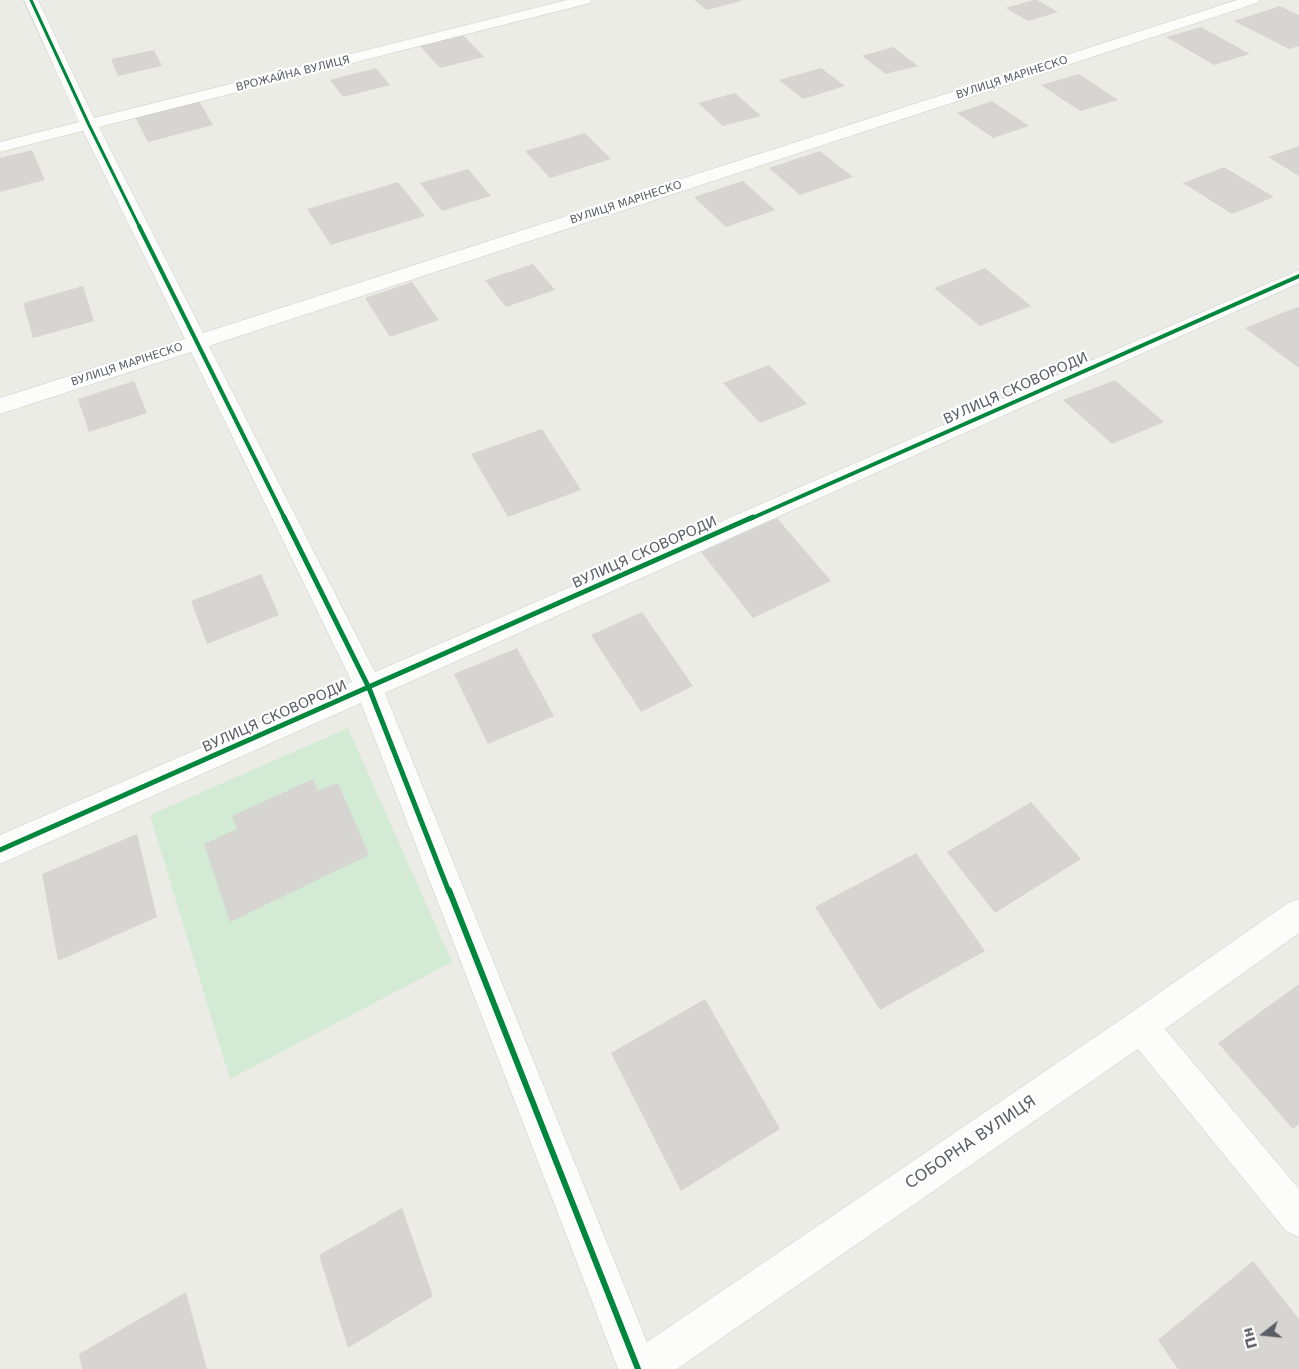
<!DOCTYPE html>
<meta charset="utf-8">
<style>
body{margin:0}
#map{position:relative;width:1299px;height:1369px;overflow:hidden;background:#ecece6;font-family:"DejaVu Sans",sans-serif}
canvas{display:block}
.north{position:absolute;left:1239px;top:1309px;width:50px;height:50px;-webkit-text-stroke:4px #fff;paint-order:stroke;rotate:254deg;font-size:14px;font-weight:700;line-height:20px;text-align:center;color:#5b5e65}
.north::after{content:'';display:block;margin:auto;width:18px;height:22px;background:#5b5e65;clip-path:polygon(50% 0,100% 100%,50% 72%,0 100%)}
</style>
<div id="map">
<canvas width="1299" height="1369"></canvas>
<div class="north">Пн</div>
</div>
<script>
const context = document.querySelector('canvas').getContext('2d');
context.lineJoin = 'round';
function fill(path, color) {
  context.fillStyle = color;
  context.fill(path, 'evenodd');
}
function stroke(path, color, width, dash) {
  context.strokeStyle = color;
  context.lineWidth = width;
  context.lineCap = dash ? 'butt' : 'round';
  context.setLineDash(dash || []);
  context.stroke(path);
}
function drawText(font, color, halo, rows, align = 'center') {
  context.font = font + ' "DejaVu Sans",sans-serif';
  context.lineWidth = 4.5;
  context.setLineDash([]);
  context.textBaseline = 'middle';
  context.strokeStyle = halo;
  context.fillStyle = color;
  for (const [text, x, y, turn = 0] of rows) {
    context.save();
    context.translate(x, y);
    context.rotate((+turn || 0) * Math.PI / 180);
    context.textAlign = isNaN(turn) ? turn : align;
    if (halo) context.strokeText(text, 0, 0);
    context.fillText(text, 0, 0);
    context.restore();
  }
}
fill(new Path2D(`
 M348,728l104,234 -222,117 -80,-264z`), '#d3ead4');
fill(new Path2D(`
 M694,0h47v1l-34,9z
 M1033,0h4l21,12 -30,9 -22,-13z
 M1280,6l19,9v31l-10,3 -55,-28z
 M1201,27l49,27 -36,11 -48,-28z
 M463,35l21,22 -44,11 -20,-22z
 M893,47l25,19 -32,8 -24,-18z
 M154,50l8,16 -44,10 -7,-17z
 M376,68l14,17 -47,12 -13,-17z
 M821,68l24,18 -42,13 -24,-19z
 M1079,74l39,26 -38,11 -39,-26z
 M735,93l26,23 -38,10 -25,-23z
 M199,101l14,24 -65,17 -13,-25z
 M992,101l37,25 -36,12 -36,-25z
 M585,133l26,26 -61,19 -25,-27z
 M1299,146v30l-31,-19z
 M32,150l13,30 -45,12v-34z
 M820,151l33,26 -53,18 -31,-27z
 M1224,167l50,30 -42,17 -49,-31z
 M468,169l23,27 -49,15 -22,-28z
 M743,181l32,29 -49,17 -32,-30z
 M398,182l27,34 -94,29 -24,-36z
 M533,264l22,26 -49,17 -21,-27z
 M985,268l46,38 -51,20 -46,-38z
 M412,282l27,38 -49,17 -25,-39z
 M83,286l11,35 -61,17 -10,-35z
 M1297,307l2,1v60l-54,-40z
 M769,365l38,39 -47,19 -37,-40z
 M1115,380l49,42 -52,22 -49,-44z
 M134,381l13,32 -58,19 -11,-33z
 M542,429l39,61 -73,27 -37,-63z
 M777,518l54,63 -78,37 -52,-66z
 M261,574l18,41 -72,29 -16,-43z
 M642,612l51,74 -52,26 -50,-77z
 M517,648l37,68 -66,28 -34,-70z
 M313,779l5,12 20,-8 31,72 -139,67 -26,-78 33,-15 -5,-13z
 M1031,802l50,57 -86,54 -48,-61z
 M137,834l20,83 -99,44 -16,-87z
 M916,853l69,98 -105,59 -65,-103z
 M1299,984v140l-6,5 -75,-86z
 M705,999l75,130 -99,62 -70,-138z
 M402,1208l31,88 -85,52 -29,-93z
 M1253,1261l46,58v50h-121l-20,-29z
 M186,1292l21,77h-125l-3,-15z`), '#d6d5d1');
const street = new Path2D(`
 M24,0h14l56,118 473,-118h25l-2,3 -491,124 104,206 1034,-333h22l-2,3 -1048,343 166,326 924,-402v13l-914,410 262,649 482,-328 159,-111 11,-4v34l-134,96 134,160v48l-13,-6 -148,-182 -461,320h-59l-257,-666 -361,161v-29l352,-153 -161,-330 -191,62v-16l185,-59 -102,-208 -83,21v-10l79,-20z`);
stroke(street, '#c9cac8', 1);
fill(street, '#fcfcfb');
stroke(new Path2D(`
 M31,0l58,125 51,103`), '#00873e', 3);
stroke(new Path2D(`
 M139,226l146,293
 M750,519l549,-243`), '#00873e', 4);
stroke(new Path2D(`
 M284,517l85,171 80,204
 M0,850l753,-333`), '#00873e', 5);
stroke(new Path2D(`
 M449,890l189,479`), '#00873e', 6);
drawText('11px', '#5b5e65', '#fff', [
 ["ВРОЖАЙНА ВУЛИЦЯ",293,74,-14],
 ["ВУЛИЦЯ МАРІНЕСКО",1012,78,-18],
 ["ВУЛИЦЯ МАРІНЕСКО",626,203,-18],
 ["ВУЛИЦЯ МАРІНЕСКО",127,365,-18]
]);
drawText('14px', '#5b5e65', '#fff', [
 ["ВУЛИЦЯ СКОВОРОДИ",1016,389,-24],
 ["ВУЛИЦЯ СКОВОРОДИ",645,553,-24],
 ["ВУЛИЦЯ СКОВОРОДИ",275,717,-24]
]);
drawText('16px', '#5b5e65', '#fff', [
 ["СОБОРНА ВУЛИЦЯ",971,1143,-34]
]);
</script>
